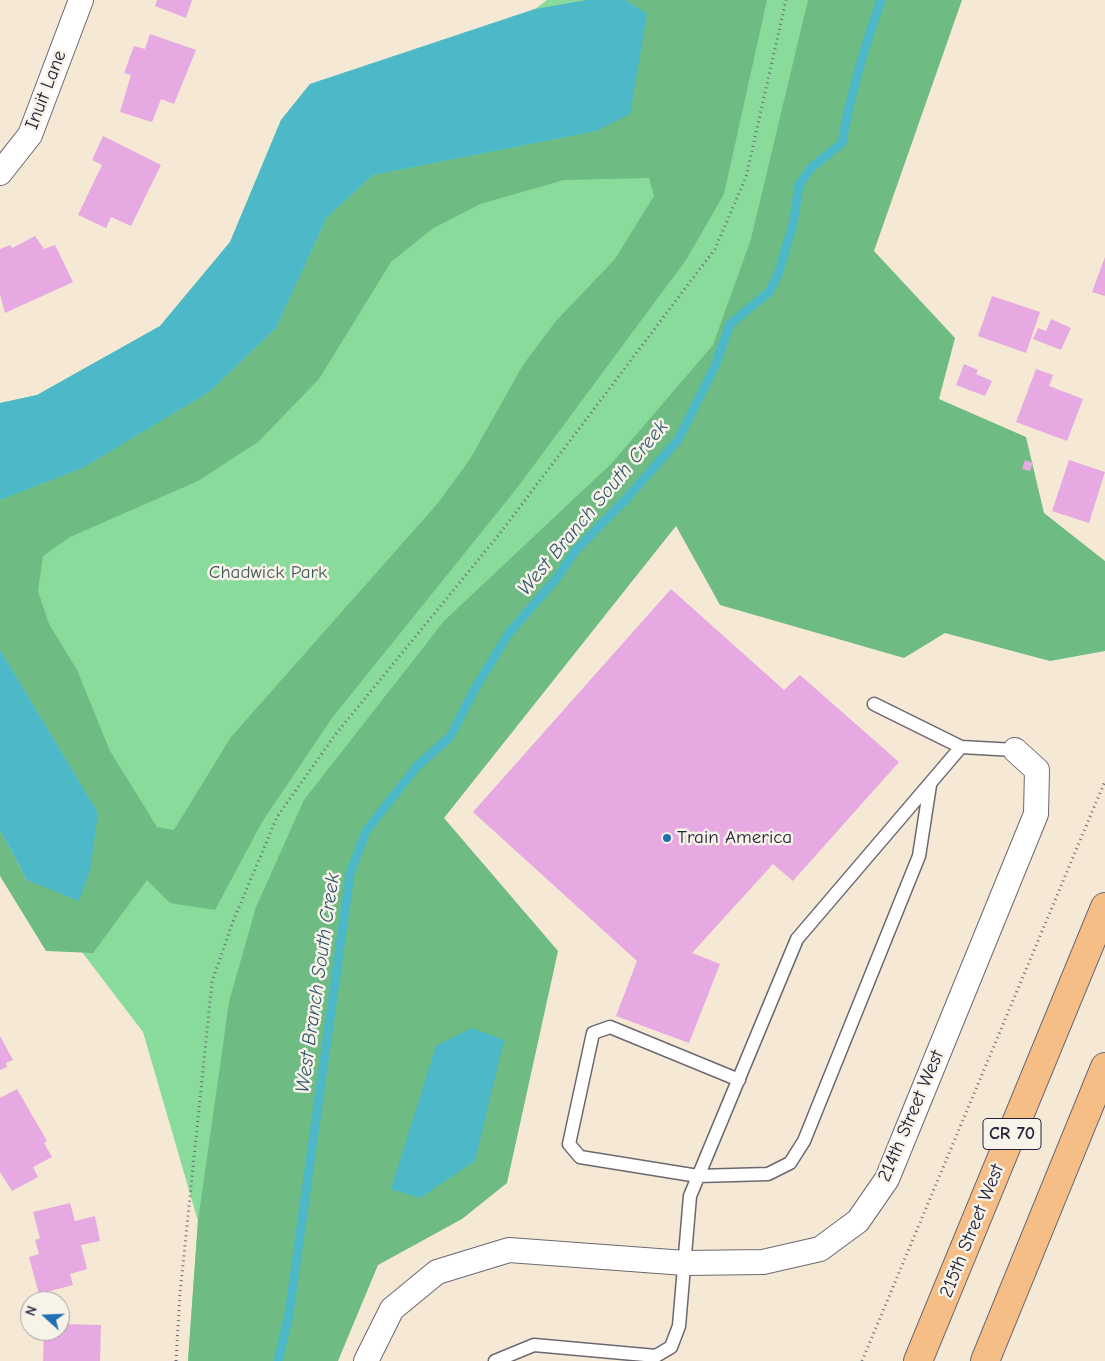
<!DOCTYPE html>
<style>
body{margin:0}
#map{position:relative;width:1105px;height:1361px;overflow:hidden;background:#f5e9d5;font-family:"Comic Neue",sans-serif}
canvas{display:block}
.north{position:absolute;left:20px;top:1291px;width:50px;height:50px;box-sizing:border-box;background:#f7f3e8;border:1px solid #a29fa3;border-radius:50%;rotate:290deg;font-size:14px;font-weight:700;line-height:20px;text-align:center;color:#22223b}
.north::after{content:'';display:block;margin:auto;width:18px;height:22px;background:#1f6fb2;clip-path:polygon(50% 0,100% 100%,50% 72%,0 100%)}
</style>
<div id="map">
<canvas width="1105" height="1361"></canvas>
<div class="north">N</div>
</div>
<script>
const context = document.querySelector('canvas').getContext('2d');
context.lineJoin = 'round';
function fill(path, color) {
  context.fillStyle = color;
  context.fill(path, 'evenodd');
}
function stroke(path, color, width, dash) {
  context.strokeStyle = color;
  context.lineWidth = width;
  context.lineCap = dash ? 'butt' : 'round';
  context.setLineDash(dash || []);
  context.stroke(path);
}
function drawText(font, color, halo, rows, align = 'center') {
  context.font = font + ' "Comic Neue",sans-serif';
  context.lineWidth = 5;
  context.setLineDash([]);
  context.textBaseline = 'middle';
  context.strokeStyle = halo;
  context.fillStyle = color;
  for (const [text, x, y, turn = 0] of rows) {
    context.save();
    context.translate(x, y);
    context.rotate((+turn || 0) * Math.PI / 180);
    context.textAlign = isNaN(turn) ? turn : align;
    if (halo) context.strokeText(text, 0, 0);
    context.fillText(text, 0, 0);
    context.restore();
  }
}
fill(new Path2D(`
 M547,0h385l-507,807 -237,554 10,-140 -55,-189 -116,-152 -27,-50v-427l37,-8 123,-69 70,-84 51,-122 29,-36 225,-75z`), '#89db9c');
fill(new Path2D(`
 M626,0h141l-43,194 -38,66 -169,228 -185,230 -70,104 -47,88 -45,-7 -23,-23 -54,73 -47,-2 -46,-75v-46l27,50 71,-67 -98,-163v-150l83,-32 126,-76 67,-64 51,-111 46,-42 223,-44 51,-117zM649,178l5,18 -39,63 -59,62 -33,44 -53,94 -32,44 -207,234 -57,93 -17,-3 -47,-76 -33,-81 -28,-46 -11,-33 5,-35 27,-19 128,-56 60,-39 61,-63 72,-117 41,-33 48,-25 84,-24z
 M808,0h154l-88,251 81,87 -16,61 87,38 18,76 61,48v90l-55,10 -105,-28 -41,25 -184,-53 -44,-79 -232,292 114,133 -51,232 -45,36 -84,46 -40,96h-150l10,-140 31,-219 27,-95 48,-107 140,-179 167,-157 102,-119 38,-106z`), '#6ebb84');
fill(new Path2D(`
 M587,0h39l21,14 -17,100 -34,17 -223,44 -46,42 -51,111 -67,64 -126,76 -83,32v-97l37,-8 123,-69 70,-84 51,-122 29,-36 225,-75z
 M0,650l98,163 -8,57 -11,31 -52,-21 -27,-50z
 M472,1028l32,12 -29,121 -55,37 -29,-9 45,-143z`), '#4cb8c8');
stroke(new Path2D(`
 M278,1361l11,-47 61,-440 16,-43 52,-66 32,-28 24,-47 35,-57 47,-54 19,-28 51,-52 52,-59 37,-74 15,-42 39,-32 9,-18 15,-49 6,-40 13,-18 30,-24c8,-49 23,-97 39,-143`), '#4cb8c8', 9);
fill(new Path2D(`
 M157,0h35l-6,18 -31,-12z
 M150,34l46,16 -22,54 -13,-5 -9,23 -32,-10 11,-37 -7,-2 10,-27 11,3z
 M103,136l58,29 -30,61 -20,-9 -5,11 -28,-13 24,-50 -10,-5z
 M35,236l9,13 11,-4 18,37 -68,31 -5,-19v-45l10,-4 2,3z
 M1105,257v39l-13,-4z
 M992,296l48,16 -14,41 -48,-17z
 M1051,319l20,9 -10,22 -28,-11 5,-11 8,3z
 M964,364l14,6 -2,4 16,7 -7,15 -29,-11z
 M1036,369l17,6 -4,11 34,13 -16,42 -51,-19z
 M1025,460l8,3 -3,8 -8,-2z
 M1069,460l36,12 -16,51 -37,-12z
 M671,589l113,101 16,-15 99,87 -106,119 -20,-17 -81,89 28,11 -31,79 -73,-27 21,-55 -164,-149z
 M0,1036l13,24 -7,3 1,4 -7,3z
 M17,1089l30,52 -3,2 8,14 -19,10 5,10 -26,14 -12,-19v-74z
 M70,1203l5,18 20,-5 5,25 -19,4 6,24 -17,5 3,11 -34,9 -10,-37 10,-3 -4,-14 5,-2 -7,-26z
 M61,1324l40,1 -1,36h-57l1,-27 17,1z`), '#e6a9e1');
const lane = new Path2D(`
 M874,704l87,43
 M739,1080l-129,-53 -17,6 -24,111 11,13 118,19 70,-2 22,-11 14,-22 115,-285 11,-71
 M495,1361l39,-16 122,11 15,-9 8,-21 11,-130 107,-257 164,-192 54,3`);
const street = new Path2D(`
 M0,173l30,-38 51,-135
 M366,1361l26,-52 45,-37 72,-22 176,13 78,-1 57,-13 38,-28 29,-42 149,-365 1,-44 -22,-20`);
const primary = new Path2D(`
 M918,1361l187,-454
 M985,1361l120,-294`);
stroke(lane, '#6c6871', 15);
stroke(street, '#6c6871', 26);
stroke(primary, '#6c6871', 30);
stroke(new Path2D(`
 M176,1361l4,-67 32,-312 20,-58 45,-107 58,-82 166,-203 214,-283 31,-72 40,-177
 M862,1361l243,-580`), '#6c6871', 3, [1, 4]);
stroke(lane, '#fff', 12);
stroke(street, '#fff', 24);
stroke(primary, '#f6be87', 28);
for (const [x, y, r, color] of [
 [667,838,5,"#1f6fb2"]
]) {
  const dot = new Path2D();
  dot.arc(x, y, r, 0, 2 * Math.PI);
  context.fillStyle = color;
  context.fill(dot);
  stroke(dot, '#f7f3e8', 2);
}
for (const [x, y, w] of [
 [1012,1134,58]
]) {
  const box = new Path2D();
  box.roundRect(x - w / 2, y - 15.5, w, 31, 4);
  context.fillStyle = '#f7f3e8';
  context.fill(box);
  stroke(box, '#22223b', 1);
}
drawText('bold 18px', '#22223b', null, [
 ["CR 70",1012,1134]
]);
drawText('19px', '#22223b', '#f7f3e8', [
 ["Inuit Lane",46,90,-69],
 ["214th Street West",911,1116,-67],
 ["215th Street West",972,1231,-68]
]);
drawText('19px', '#415a58', '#f7f3e8', [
 ["Chadwick Park",268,573]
]);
drawText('19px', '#22223b', '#f7f3e8', [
 ["Train America",677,838]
], 'left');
drawText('italic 20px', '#31566c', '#f7f3e8', [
 ["West Branch South Creek",593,508,-50],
 ["West Branch South Creek",318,983,-82]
]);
</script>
